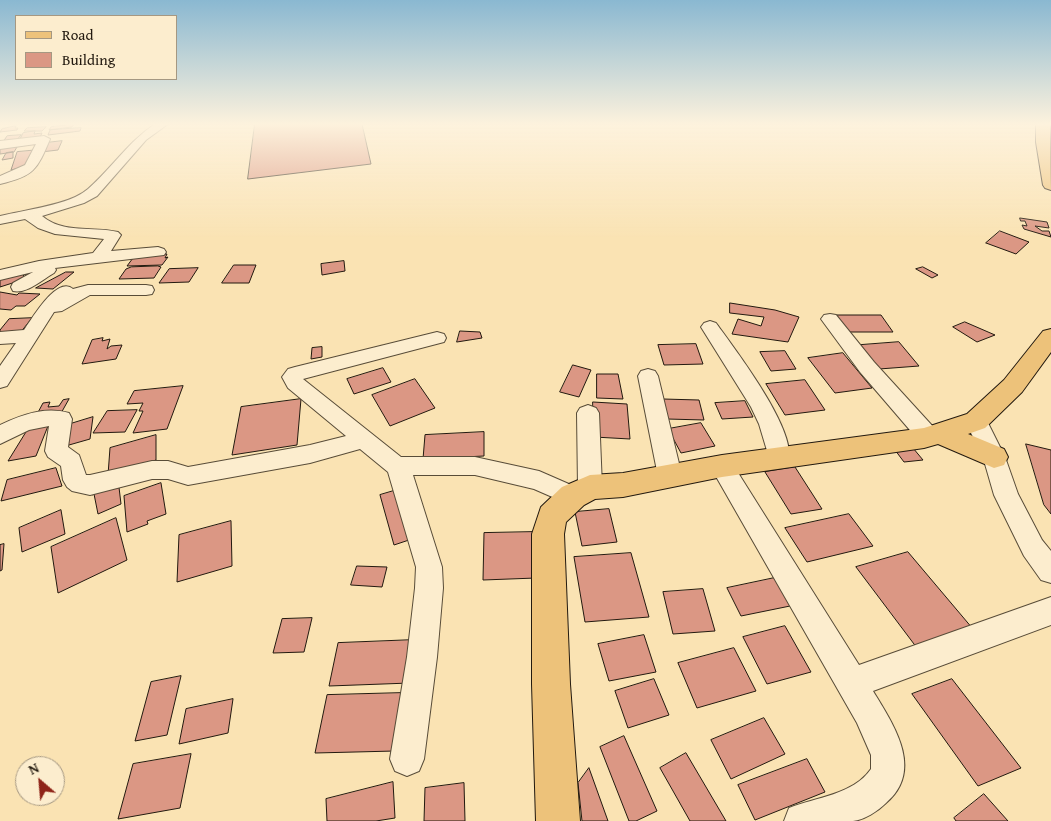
<!DOCTYPE html>
<style>
body{margin:0}
#map{position:relative;width:1051px;height:821px;overflow:hidden;background:#fae3b3;font-family:"Gentium Book Plus",serif}
canvas{display:block}
.legend{position:absolute;left:15px;top:15px;width:162px;height:65px;box-sizing:border-box;background:#fcedce;border:1px solid #a59882;margin:0;padding:6px 9px;list-style:none;font-size:15px;color:#22190f}
.legend li{display:flex;align-items:center;gap:10px;height:25px}
.legend b{width:25px;border:1px solid #a59882}
.north{position:absolute;left:15px;top:756px;width:50px;height:50px;box-sizing:border-box;background:#fcedce;border:1px solid #a59882;border-radius:50%;rotate:333deg;font-size:14px;font-weight:700;line-height:20px;text-align:center;color:#22190f}
.north::after{content:'';display:block;margin:auto;width:18px;height:22px;background:#8f2418;clip-path:polygon(50% 0,100% 100%,50% 72%,0 100%)}
</style>
<div id="map">
<canvas width="1051" height="821"></canvas>
<ul class="legend">
<li><b style="height:6px;background:#edc27a"></b>Road</li>
<li><b style="height:14px;background:#db9784"></b>Building</li>
</ul>
<div class="north">N</div>
</div>
<script>
const context = document.querySelector('canvas').getContext('2d');
context.lineJoin = 'round';
function fill(path, color) {
  context.fillStyle = color;
  context.fill(path, 'evenodd');
}
function stroke(path, color, width, dash) {
  context.strokeStyle = color;
  context.lineWidth = width;
  context.lineCap = dash ? 'butt' : 'round';
  context.setLineDash(dash || []);
  context.stroke(path);
}
const building = new Path2D(`
 M74,124l-2,3 -23,3 2,-3z
 M255,124h107l9,40 -123,15z
 M16,126l-1,2h3l-1,2 -17,2 2,-3z
 M46,127l-4,4h-18l3,-3z
 M81,128l-1,3 -32,4 2,-5z
 M35,131l-1,3 8,-1 -2,4 -20,2 3,-6z
 M21,135l-4,5 -14,2 4,-6z
 M62,141l-4,9 -17,2 4,-9z
 M20,142l-6,10 -14,2v-8z
 M38,150l-10,16 -17,4 6,-18z
 M13,152v6l-11,2 4,-7z
 M1020,218l27,4 2,6 -14,-2 7,5h7l2,6 -27,-8 -2,-4 5,1 -2,-5h-4z
 M1000,231l29,11 -13,12 -30,-11z
 M157,254h10l-2,4 3,-1 -6,8 -35,1 6,-8z
 M344,261l1,10 -23,4 -1,-11z
 M234,265h22l-7,18h-27z
 M158,266l3,1 -7,11 -35,1 7,-10 5,-2z
 M923,267l15,8 -6,3 -16,-9z
 M198,268l-9,14 -30,1 10,-14z
 M22,272l3,7 -25,8v-8z
 M66,272h8l-21,17 -17,-1z
 M0,292l17,3 2,-2 21,1 -15,12h-9l-5,4 -11,-1z
 M730,303l45,7 24,7 -11,25 -56,-8 6,-15 23,7 3,-9 -34,-4z
 M837,315h44l12,17h-45z
 M32,318l-12,15 -20,1v-4l9,-11z
 M965,322l30,13 -18,7 -24,-15z
 M460,331l20,1 2,6 -25,4z
 M103,338l-1,3 8,-2 -3,10 4,-3 11,-1 -6,14 -34,5 10,-24z
 M899,342l20,24 -40,3 -19,-24z
 M696,344l7,20 -39,1 -6,-20z
 M322,347v10l-11,2 1,-11z
 M785,351l11,18 -25,2 -11,-19z
 M843,353l29,35 -37,5 -27,-35z
 M573,365l18,5 -12,27 -19,-5z
 M383,368l8,14 -37,12 -7,-15z
 M597,374h21l5,25 -26,-1z
 M415,379l20,29 -45,18 -18,-31z
 M805,380l20,30 -40,5 -19,-31z
 M183,386l-16,43 -34,4 10,-22h-4l4,-8 -16,1 7,-13z
 M69,399l-9,16 -25,3 8,-15 7,-1 -2,5 11,-1 4,-6z
 M301,399l-4,46 -65,10 9,-48z
 M663,399l36,1 5,20 -37,-1z
 M745,401l8,16 -31,2 -7,-16z
 M593,402l34,2 3,35 -36,-2z
 M137,410l-12,22 -32,1 14,-22z
 M93,417l-3,22 -28,8 5,-22z
 M50,421l-14,35 -28,5 21,-34z
 M701,423l14,23 -34,7 -13,-24z
 M484,432v24l-61,3 2,-24z
 M156,435v25l-48,15 2,-27z
 M1026,444l25,6v64l-7,-9z
 M913,448l10,12 -19,2 -9,-12z
 M795,467l27,42 -31,5 -26,-42z
 M56,468l6,18 -61,15 6,-21z
 M118,479l3,25 -23,10 -4,-20 -2,1 -1,-7z
 M161,483l5,31 -19,7 1,3 -21,8 -3,-36z
 M397,490l15,49 -18,6 -14,-50z
 M609,509l8,33 -35,4 -7,-34z
 M61,510l4,24 -43,18 -3,-24z
 M849,514l24,32 -66,16 -22,-34z
 M116,518l11,42 -69,33 -7,-46z
 M231,521l1,45 -55,16 2,-47z
 M534,532l2,46 -53,2 1,-47z
 M4,544l-2,26 -2,1v-26z
 M908,552l65,77 -56,19 -61,-81z
 M631,553l18,64 -64,5 -11,-65z
 M357,566l30,1 -5,20 -31,-2z
 M779,577l16,28 -54,11 -14,-28z
 M703,589l12,42 -42,3 -10,-42z
 M312,618l-8,34 -31,1 9,-34z
 M785,626l26,46 -44,12 -24,-47z
 M644,635l12,37 -47,9 -11,-37z
 M414,640l-4,43 -81,3 9,-43z
 M734,648l22,43 -59,17 -19,-45z
 M181,676l-14,59 -32,6 16,-59z
 M654,679l15,36 -41,13 -13,-37z
 M952,679l69,89 -43,18 -66,-92z
 M402,693l-7,58 -80,2 12,-58z
 M233,699l-5,34 -49,11 7,-35z
 M764,718l21,36 -54,25 -20,-39z
 M624,736l33,75 -21,10h-7l-29,-74z
 M686,753l40,68h-36l-30,-53z
 M191,754l-11,54 -62,11 15,-55z
 M807,759l18,33 -70,28 -17,-35z
 M589,768l19,53h-26l-4,-38z
 M393,782l2,36 -19,3h-49l-1,-22z
 M464,783l1,38h-41l1,-33z
 M984,794l24,27h-52l-2,-3z`);
fill(building, '#db9784');
stroke(building, '#22190f', 1);
const minor = new Path2D(`
 M155,124h13l-22,16 -49,56 -13,7 -42,13c21,18 51,10 76,16l3,3 -10,16 47,-4 6,2 2,3 -2,3 -109,13 1,2 -2,3c-12,7 -27,21 -41,18l-2,-4 2,-4 20,-11 -33,8v-10l39,-9 54,-8 11,-14 -49,-5 -17,-6 -13,-9 -25,5v-8c24,-6 70,-11 88,-27 24,-21 40,-47 67,-65z
 M44,136l6,3c-13,31 -16,37 -50,45v-8l25,-11 11,-21 -36,5v-8z
 M88,285h58l6,1 2,4 -2,4 -6,1h-56l-28,16 -8,1 -47,74 -7,2v-22l16,-23 -16,1v-12l24,-2c8,-11 33,-55 49,-41z
 M830,314l6,1 38,47 63,69 3,6 -3,6 -8,2 -8,-2 -61,-71 -39,-53 3,-4z
 M710,321l6,2c18,25 86,113 71,141l-8,3 -8,-3 -12,-40 -8,-17 -50,-80 3,-4z
 M437,332l7,2 2,4 -2,4 -141,37 98,78h74l64,14 39,17 -1,-75 3,-5 8,-3 8,3 3,5 3,74 -4,7 -8,3 -5,-2 -3,8 -9,3 -39,-17 -59,-14h-62l29,92 1,21 -6,69 -13,102 -5,12 -12,5 -12,-5 -5,-12 17,-102 8,-69 1,-21 -28,-95 -28,-23 -50,14 -122,22 -20,-6h-16l-62,16 -18,-4 -5,-4 -4,-7 -2,-14 -13,-9 -3,-6 4,-25 -20,4 -29,14v-19c21,-10 45,-19 69,-12l3,6 -4,28 11,8 7,20h4l62,-14h16l20,6 122,-22 36,-9 -58,-48 -6,-11 6,-8 7,-2z
 M648,369l7,2 3,5 24,100 -4,7 -8,2 -8,-2 -4,-7 -20,-100 3,-5z
 M976,413l8,2 21,42 13,37 24,46 9,11v32l-10,-3 -17,-24 -30,-61 -11,-38 -18,-36 3,-6z
 M722,457l8,3 129,205 192,-68v28l-178,66c20,33 52,79 13,112 -8,8 -22,17 -33,18 -22,0 -46,0 -69,0l5,-13c27,-11 64,-13 82,-39v-14l-14,-32 -147,-257 4,-6z`);
const major = new Path2D(`
 M1036,124h14l1,66 -6,-2 -2,-3 -7,-43z
 M1051,329v23l-29,40 -37,36 -17,6 36,15 4,8 -4,8 -10,3 -56,-24 -14,4 -202,29 -99,20 -28,2 -11,6 -18,17 -2,12 6,150 10,137h-44l-4,-137v-150l9,-27 21,-20 28,-12 33,-2 99,-18 202,-27 43,-14 37,-34 39,-49z`);
stroke(minor, '#584c38', 2);
stroke(major, '#22190f', 2);
fill(minor, '#fcedce');
fill(major, '#edc27a');
const sky = context.createLinearGradient(0, 0, 0, 239);
sky.addColorStop(0, '#8ab8d1');
sky.addColorStop(0.52, '#fdf2dd');
sky.addColorStop(1, '#fdf2dd00');
context.fillStyle = sky;
context.fillRect(0, 0, 1051, 239);
</script>
